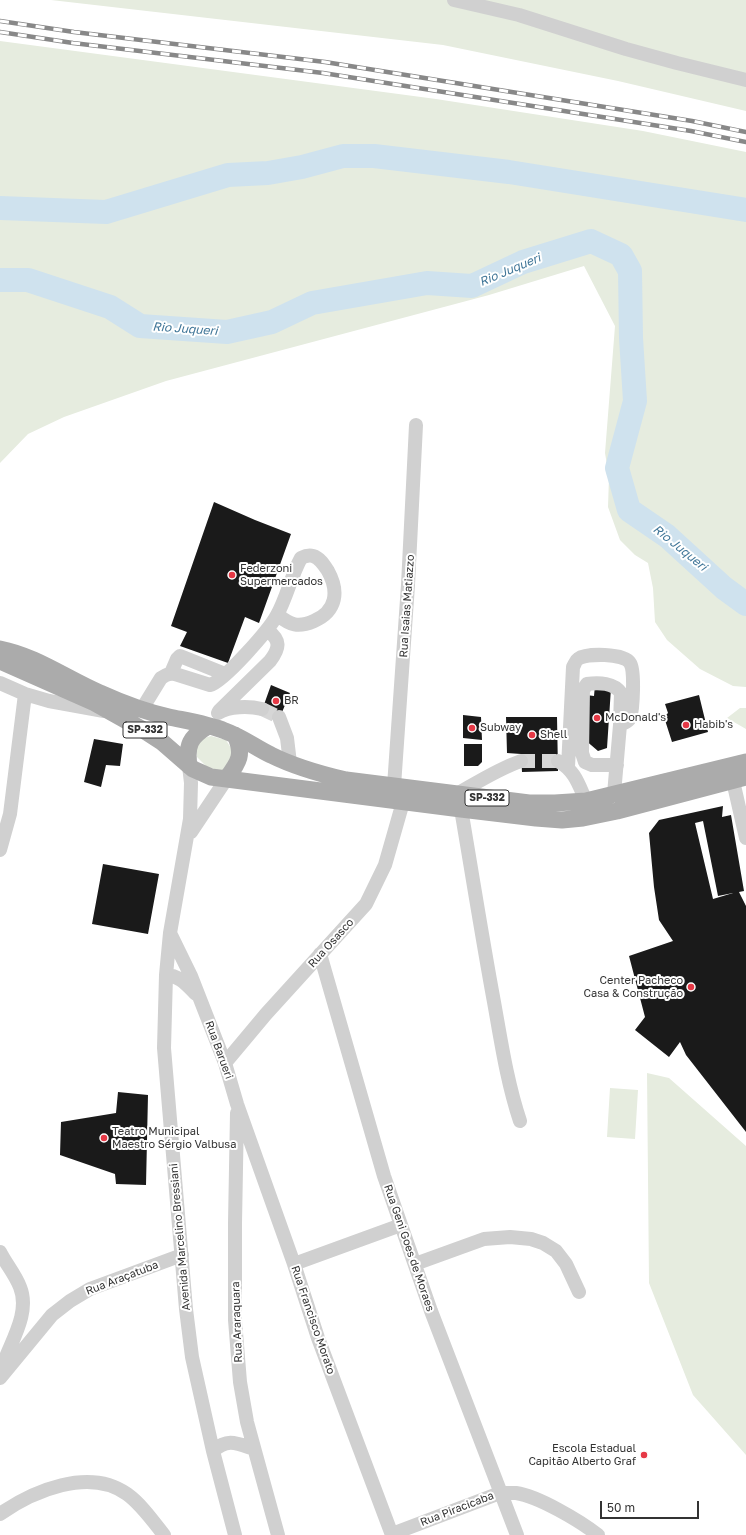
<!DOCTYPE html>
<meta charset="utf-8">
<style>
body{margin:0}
#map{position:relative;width:746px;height:1535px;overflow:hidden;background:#fff;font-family:"Golos Text",sans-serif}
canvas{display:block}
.scale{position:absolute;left:600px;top:1501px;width:99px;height:18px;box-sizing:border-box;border:2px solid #333;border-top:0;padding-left:5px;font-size:12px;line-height:14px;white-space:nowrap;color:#333;-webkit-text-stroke:3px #fff;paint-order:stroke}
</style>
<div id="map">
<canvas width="746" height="1535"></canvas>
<div class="scale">50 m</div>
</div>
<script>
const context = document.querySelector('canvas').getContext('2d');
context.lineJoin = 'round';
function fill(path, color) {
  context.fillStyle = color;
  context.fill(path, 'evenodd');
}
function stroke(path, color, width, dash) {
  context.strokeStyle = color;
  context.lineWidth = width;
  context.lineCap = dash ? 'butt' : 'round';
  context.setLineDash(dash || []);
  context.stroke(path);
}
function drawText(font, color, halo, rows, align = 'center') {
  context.font = font + ' "Golos Text",sans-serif';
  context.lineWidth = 4;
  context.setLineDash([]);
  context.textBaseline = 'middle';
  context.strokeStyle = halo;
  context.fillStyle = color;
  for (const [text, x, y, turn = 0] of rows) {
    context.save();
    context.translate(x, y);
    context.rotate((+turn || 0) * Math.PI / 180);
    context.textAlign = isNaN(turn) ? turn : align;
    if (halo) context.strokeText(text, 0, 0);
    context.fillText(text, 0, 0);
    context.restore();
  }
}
fill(new Path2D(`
 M51,0h695v111l-128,-30 -175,-36z
 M0,41l436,58 207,32 103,21v535l-13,-1 -33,-17 -33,-29 -12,-18 -2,-34 -5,-25 -13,-8 -15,-15 -12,-33 1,-30 -4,-24 10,-127 -31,-60 -95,29 -323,86 -102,36 -36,17 -28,29z
 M740,708h6v21l-19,-11z
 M211,736l15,4 8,13 -2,12 -11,6 -14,-4 -10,-10v-10l4,-8z
 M647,1073l22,5 77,68v309l-53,-60 -44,-112z
 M610,1088l28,2 -3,49 -28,-2z`), '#e6ecdf');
stroke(new Path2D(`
 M0,208l106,4 122,-37 40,-2 34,-6 41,-11h31l135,16 237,38
 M0,280h28l82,27 30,19 87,6 45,-10 40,-19 115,-20 45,3 51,-24 68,-21 30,14 9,16 1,67 4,63 -18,67 12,42 38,26 57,52 22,16`), '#cfe2ee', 24);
fill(new Path2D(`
 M214,502l41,18 36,14 -32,89 -14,-6 -17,46 -48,-17 7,-14 -16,-6z
 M271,685l19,8 -12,29 -17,-9z
 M595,685l16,3 -4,60 -9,3 -14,-12 2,-44 8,1z
 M699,695l9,37 -36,10 -8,-25 4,-4 -3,-9z
 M463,715l18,2 1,23 -19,-2z
 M506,717h51l1,54 -36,1 -1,-18 -14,-1z
 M94,739l29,5 -3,22 -14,-1 -5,22 -17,-5z
 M464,744h18v18l-4,4h-14z
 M723,806l-1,11 9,-2 13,76 -5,1 7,14v226l-60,-77 -6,-13 -11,15 -34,-27 10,-13 -16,-61 44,-15 -14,-21 -5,-33 -5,-54 10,-13zM703,821l15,75 15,-3 -20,6 -18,-76z
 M103,864l56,10 -11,60 -56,-10z
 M118,1092l30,3 -2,90 -30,-1 -1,-10 -55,-19 1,-33 55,-9z`), '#1a1a1a');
stroke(new Path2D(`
 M262,709l17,8
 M521,761h37`), '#d6d6d6', 14, [14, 7]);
stroke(new Path2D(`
 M454,0l65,15 107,34 51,14 69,17
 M171,673l6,-14 3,-3 45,18
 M0,683l25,11 24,7 55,10
 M142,709l19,-31c5,-3 8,-5 14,-4l35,11c14,-4 59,-55 67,-70 10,-18 14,-39 24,-57 4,-2 8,-3 12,-2 7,2 11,9 15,15 11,20 9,40 -14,50 -16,7 -24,4 -36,-6
 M219,711l51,-50c10,-13 11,-21 -3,-31
 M218,713c11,-7 31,-7 44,-4
 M279,717l8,21 3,25
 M558,761c17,10 20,22 28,40
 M189,766l2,17 -1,36 -20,114 -4,42 -2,73 22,261 6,48 21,94 22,84
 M568,767l5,-100c2,-3 2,-6 5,-8 8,-6 46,-6 52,4 5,7 3,47 0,55 -2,4 -6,5 -10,7
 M733,781l13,57
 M394,786l14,-201 8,-160
 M457,794c21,-12 41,-25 64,-33
 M614,794l6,-69 1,-32c-7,-10 -22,-11 -34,-9l-4,6 -1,63 3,9 7,3h25
 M461,809c11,64 21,128 33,193 7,39 13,80 26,119
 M191,832l36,-54
 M0,850l10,-36 15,-120
 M170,933l21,43 34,87 12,41 57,160 24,74 74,197
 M320,954l64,222 17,49 30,86 86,224
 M166,975c13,0 21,10 30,19
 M225,1063l41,-49 100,-110 19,-39 18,-63
 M237,1113l-2,110v97l5,62 7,40 31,113
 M0,1252c6,12 15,22 20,35 11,27 -11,57 -19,83
 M294,1264l107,-39
 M415,1264l69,-25 26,-2 21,2 12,4 13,8 10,13 13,28
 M0,1378l52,-63 18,-14 20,-12 92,-34
 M213,1451c15,-13 23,-8 41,-2
 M0,1514c33,-23 89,-47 127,-20 14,10 26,27 37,41
 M392,1534l108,-41c5,0 10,0 16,0 22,3 64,28 82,42`), '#d0d0d0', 14);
stroke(new Path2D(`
 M0,649c36,7 67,30 100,44 22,10 46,19 69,24 19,4 39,7 56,14 17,6 31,17 46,24 24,12 49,19 75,25l183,23h26l31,-2 160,-39
 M0,661l95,42 50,28 17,11 31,27 18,8 8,1 242,31 75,9 26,2 21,-2 34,-7 129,-34
 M189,766c-3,-21 1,-29 19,-40
 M227,778c12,-16 17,-24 8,-43`), '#ababab', 17);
const rail = new Path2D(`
 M0,21l74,11 251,30 367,59 54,11
 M0,32l73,11 250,30 368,58 55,11`);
stroke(rail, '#888', 4.5);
stroke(rail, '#fff', 3, [9]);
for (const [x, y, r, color] of [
 [232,575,4,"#e63946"],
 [276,701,4,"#e63946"],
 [597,718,4,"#e63946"],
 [686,725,4,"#e63946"],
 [472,728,4,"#e63946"],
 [532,735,4,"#e63946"],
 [691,987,4,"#e63946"],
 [104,1138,4,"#e63946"],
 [644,1455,4,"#e63946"]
]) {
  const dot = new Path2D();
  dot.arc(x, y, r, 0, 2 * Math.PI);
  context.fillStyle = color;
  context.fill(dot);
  stroke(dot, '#fff', 1.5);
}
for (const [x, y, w] of [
 [145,730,44],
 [487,798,44]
]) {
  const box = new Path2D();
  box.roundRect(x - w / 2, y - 8, w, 16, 3);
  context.fillStyle = '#fff';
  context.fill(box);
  stroke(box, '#333', 1);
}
drawText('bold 10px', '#333', null, [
 ["SP-332",145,730],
 ["SP-332",487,798]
]);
drawText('11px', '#333', '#fff', [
 ["Federzoni",240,569],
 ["Supermercados",240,582],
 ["BR",284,701],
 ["McDonald's",605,718],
 ["Habib's",694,725],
 ["Subway",480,728],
 ["Shell",540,735],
 ["Center Pacheco",683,981,"right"],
 ["Casa & Construção",683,994,"right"],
 ["Teatro Municipal",112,1132],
 ["Maestro Sérgio Valbusa",112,1145],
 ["Escola Estadual",636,1449,"right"],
 ["Capitão Alberto Graf",636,1462,"right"]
], 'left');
drawText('11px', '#333', '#fff', [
 ["Rua Isaias Matiazzo",407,606,-86],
 ["Rua Osasco",331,943,-48],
 ["Rua Barueri",219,1050,70],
 ["Avenida Marcelino Bressiani",180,1237,-95],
 ["Rua Geni Goes de Moraes",409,1248,71],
 ["Rua Araçatuba",122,1278,-21],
 ["Rua Francisco Morato",313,1320,71],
 ["Rua Araraquara",237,1322,-92],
 ["Rua Piracicaba",457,1509,-21]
]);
drawText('italic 12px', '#3f7597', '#fff', [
 ["Rio Juqueri",510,270,-23],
 ["Rio Juqueri",185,329,4],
 ["Rio Juqueri",680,548,39]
]);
</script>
